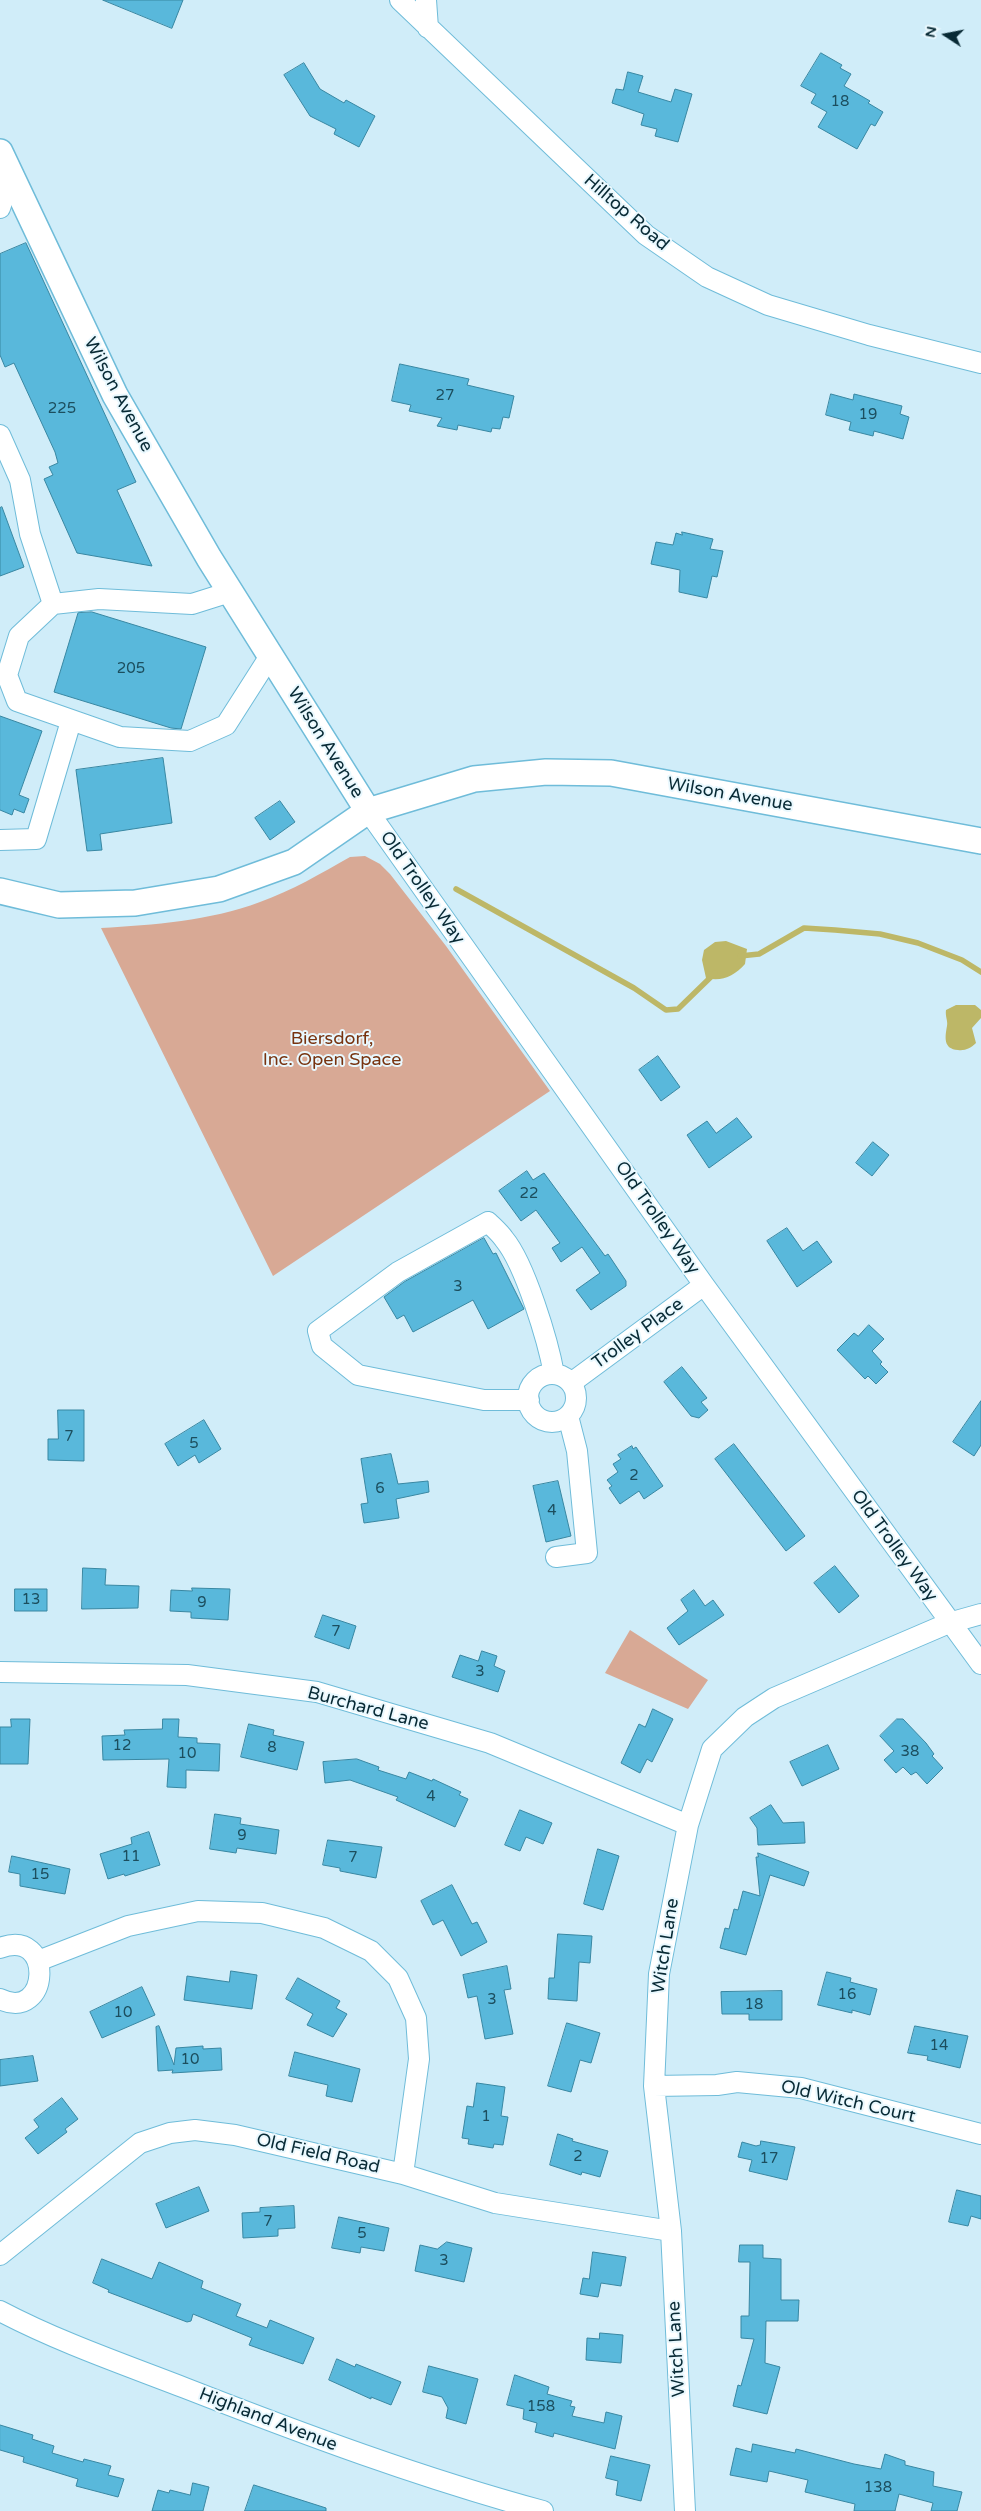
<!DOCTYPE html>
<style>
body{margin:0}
#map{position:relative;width:981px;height:2511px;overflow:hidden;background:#d0edf9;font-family:"Varela Round",sans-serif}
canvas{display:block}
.north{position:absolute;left:921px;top:10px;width:50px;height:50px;-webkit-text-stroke:4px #e9f8fe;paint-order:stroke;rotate:281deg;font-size:14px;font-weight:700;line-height:20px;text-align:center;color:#082a35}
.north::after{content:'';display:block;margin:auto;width:18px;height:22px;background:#082a35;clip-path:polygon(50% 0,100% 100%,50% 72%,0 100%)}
</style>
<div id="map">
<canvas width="981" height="2511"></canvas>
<div class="north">N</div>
</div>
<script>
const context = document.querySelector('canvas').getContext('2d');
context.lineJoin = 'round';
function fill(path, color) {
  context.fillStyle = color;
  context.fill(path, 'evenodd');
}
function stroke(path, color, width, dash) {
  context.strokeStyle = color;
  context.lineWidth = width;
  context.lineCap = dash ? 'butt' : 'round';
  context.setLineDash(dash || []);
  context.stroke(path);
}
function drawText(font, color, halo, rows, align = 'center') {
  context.font = font + ' "Varela Round",sans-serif';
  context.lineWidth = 4;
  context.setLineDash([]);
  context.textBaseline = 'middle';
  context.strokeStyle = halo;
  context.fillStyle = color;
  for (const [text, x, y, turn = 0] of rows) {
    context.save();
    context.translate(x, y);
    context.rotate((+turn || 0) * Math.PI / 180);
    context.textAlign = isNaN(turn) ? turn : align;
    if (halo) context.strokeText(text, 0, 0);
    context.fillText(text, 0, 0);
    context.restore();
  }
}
fill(new Path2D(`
 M365,856l15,8 10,10 56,72 104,145 -277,185 -172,-348c53,-3 108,-7 159,-26 31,-11 62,-29 90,-45z
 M630,1630l78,50 -20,29 -83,-36z`), '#d8a995');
fill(new Path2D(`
 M726,941l21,8 -2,15c-11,12 -23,18 -39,14l-4,-18 2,-10 11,-8z
 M956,1005h19l6,5v8l-9,10 4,15c-5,5 -11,8 -18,7 -15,-1 -13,-13 -11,-24 1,-5 -2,-10 -1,-16z`), '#bdb767');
stroke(new Path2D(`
 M456,889l178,99 32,22 12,-1 37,-36
 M740,956l19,-2 45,-26 31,2 45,4 38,9 44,17 19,12`), '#bdb767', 5.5);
const building = new Path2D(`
 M103,0h80l-11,28z
 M821,53l21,12 -2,3 11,6 -7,12 26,15 -2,2 15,9 -8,14 -4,-2 -14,25 -39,-22 9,-15 -16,-9 5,-9 -15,-8z
 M304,63l16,26 24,14 2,-3 29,16 -16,31 -25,-13 2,-5 -26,-13 -26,-41z
 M628,72l15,4 -5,16 33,10 4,-13 17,5 -14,48 -23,-6 2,-7 -16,-4 3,-11 -32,-11 4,-14 7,1z
 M26,243l110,239 -19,8 35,76 -75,-13 -33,-74 9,-4 -4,-8 9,-4 -3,-11 -41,-89 -9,4 -5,-12v-101z
 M400,364l69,15 -2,6 47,11 -5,22 -6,-1 -3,12 -8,-1 -1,4 -33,-7 -1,5 -20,-4 5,-8 -33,-7 2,-6 -19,-4z
 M831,394l22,6 1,-6 48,12 -2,8 9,3 -6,22 -29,-8 -1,5 -24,-6 2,-8 -25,-7z
 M2,507l22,60 -24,9v-68z
 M682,532l31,7 -3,10 13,2 -6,26 -5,-1 -5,22 -28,-6 1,-22 -29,-6 5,-22 17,3 3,-12 6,2z
 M92,612l114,35 -25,82 -10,-1 -117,-36 24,-79z
 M0,716l42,15 -23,64 10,4 -5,14 -10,-4 -2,6 -12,-5z
 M163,758l9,65 -72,11 2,16 -15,1 -11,-81z
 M280,801l15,21 -25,18 -15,-22z
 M658,1056l22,31 -19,14 -22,-31z
 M737,1118l15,19 -43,31 -22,-33 20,-14 9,12z
 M873,1142l16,13 -17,21 -16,-13z
 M527,1171l6,9 11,-7 61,83 3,-2 18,27v5l-35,24 -15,-20 24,-17 -18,-26 -21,15 -9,-14 8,-5 -24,-33 -15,11 -22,-30z
 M787,1228l16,23 14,-10 15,21 -35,25 -30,-46z
 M484,1238l9,16 3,-1 28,56 -36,20 -15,-29 -60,32 -9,-17 -7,4 -13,-22 20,-15z
 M869,1325l15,14 -12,12 10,11 -2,2 8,8 -12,12 -8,-8 -3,3 -28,-29 17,-17 4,3z
 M682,1367l25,31 -6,4 7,8 -9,8 -8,-2 -27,-34z
 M981,1401v44l-7,11 -21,-14z
 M58,1410h26v51l-36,-1v-21h10z
 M204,1420l17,29 -22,14 -4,-8 -17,11 -13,-22z
 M734,1444l71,92 -19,15 -71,-92z
 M632,1446l1,3 3,-2 27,39 -19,13 -5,-8 -19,13 -11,-16 3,-2 -5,-6 11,-8 -5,-8 8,-5 -3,-4z
 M391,1454l7,30 30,-3 1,11 -33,7 3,19 -35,5 -3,-19 7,-1 -7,-44z
 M558,1481l13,55 -25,6 -13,-56z
 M835,1566l24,30 -20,17 -25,-30z
 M83,1568l23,1 -1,16 34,1 -1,22 -56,1z
 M192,1588l38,1 -2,31 -37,-2v-6l-21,-1 1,-21 21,1z
 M15,1589h32v22h-32z
 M694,1590l11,16 8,-6 11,15 -45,30 -12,-17 21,-17 -7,-11z
 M323,1615l33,11 -7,23 -34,-12z
 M482,1651l15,5 -3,10 11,5 -7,21 -46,-15 8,-22 18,6z
 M653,1709l20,10 -21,43 -5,-3 -7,14 -19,-10 18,-39 6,3z
 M11,1719h19l-2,45h-28v-37h11z
 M163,1719h16l-1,18 19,1v5l23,1 -1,27 -33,-1v18l-19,-1 2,-28 -66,1 -1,-24 23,-1 -1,-5 38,-1z
 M897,1719h6l23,24 8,11 -2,2 11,12 -16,16 -11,-12 -5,3 -8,-8 -7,6 -12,-13 10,-9 -14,-15z
 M249,1724l25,6 -1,5 31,7 -7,28 -56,-13z
 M828,1745l11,24 -37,17 -12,-24z
 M357,1759l22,8 -1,3 28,9 3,-7 23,9 1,-2 28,13 -2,3 9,4 -13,28 -59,-27 2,-3 -48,-17 -25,3 -2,-21z
 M771,1805l12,18 21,-1 1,21 -47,2 -1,-17 -7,-10z
 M520,1810l32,13 -9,21 -17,-7 -6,14 -15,-6z
 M215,1814l26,4 -1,6 39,6 -3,24 -39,-6 -1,5 -26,-4z
 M149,1832l11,33 -35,11 -1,-2 -16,5 -8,-25 32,-10 -1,-6z
 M328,1840l54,7 -6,31 -36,-7v-3l-17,-3z
 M598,1849l21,7 -16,54 -19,-6z
 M758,1853l51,19 -5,14 -34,-11 -24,80 -26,-7 5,-20 4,1 5,-20 4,1 5,-19 17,5 -4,-39h2z
 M12,1856l58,13 -5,25 -45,-8v-12l-11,-2z
 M452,1885l20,39 5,-2 10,20 -26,14 -18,-36 -10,5 -12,-24z
 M558,1934l34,2 -2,27 -11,-1 -2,39 -29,-2 1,-21h5z
 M507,1966l4,23 -7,1 9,44 -28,5 -8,-43 -9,2 -5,-23z
 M231,1971l26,4 -5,34 -68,-9 3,-24 42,6z
 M827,1972l24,6 -1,4 27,7 -7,26 -18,-5v3l-34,-8z
 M298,1978l42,23 -4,7 11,6 -14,23 -26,-12 6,-11 -27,-15z
 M142,1987l13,28 -53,23 -12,-26z
 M782,1991v29h-33v-6h-27l-1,-22z
 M567,2023l33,10 -9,30 -11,-3 -9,32 -23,-6z
 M159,2026l15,39 2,-17 27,-2v3l18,-1 1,22 -50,3 1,-3 -15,1 -2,-44z
 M915,2026l53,10 -8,32 -33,-8 1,-4 -20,-3z
 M295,2052l65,17 -8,33 -26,-6 2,-11 -39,-9z
 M33,2056l5,25 -38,5v-26z
 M477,2083l28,4 -4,29 7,1 -5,28 -9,-1 -1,4 -25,-4 1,-5 -7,-1 5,-32 6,1z
 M62,2098l16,21 -13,10 2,3 -29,22 -13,-16 14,-11 -5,-7z
 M558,2134l15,5 -1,2 36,10 -8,26 -18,-5 -1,3 -31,-10z
 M761,2141l34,6 -8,33 -38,-9 3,-11 -14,-3 4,-15 14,4 4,-1z
 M199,2187l10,24 -43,17 -10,-24z
 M957,2190l24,6v23l-10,-3 -3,10 -19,-4z
 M294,2206l1,22 -17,1v7l-35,2 -1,-25 18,-1v-4z
 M339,2217l50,11 -5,23 -23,-4 -1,6 -28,-5z
 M447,2242l25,6 -8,34 -49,-11 5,-26 17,4z
 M740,2245h23v13l18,1v41h18l-1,21h-32l-1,42 15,4 -13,47 -34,-8 5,-21 3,1 13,-47 -13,-1v-22h8l1,-54h-11z
 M593,2252l33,5 -5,29 -20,-3 -3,14 -18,-3 3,-16 6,1z
 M102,2259l50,20 7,-17 44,19 -2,7 40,16 -5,12 31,12 3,-8 44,18 -11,26 -54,-19 3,-7 -59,-24 -2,7 -4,1 -79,-30 1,-2 -16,-7z
 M600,2333l23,2 -2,28 -35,-3 1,-22 12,1z
 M337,2359l18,8 1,-3 45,18 -10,23 -20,-8v2l-42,-19z
 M429,2366l49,13 -12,45 -20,-6 2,-10 -6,-11 -19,-5z
 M515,2375l34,12 -2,7 25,7 -2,5 5,1 -3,9 32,7 2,-11 16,4 -7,33 -61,-16 -1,4 -18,-5 2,-9 -14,-4 1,-10 -17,-4z
 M0,2425l33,10 -1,4 22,7 -2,7 31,9 1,-3 27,7 -3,9 16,4 -6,18 -42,-11 2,-7 -55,-17 1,-5 -24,-7z
 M753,2444l42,9 1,-4 58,15 27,5 4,-15 20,7v4l29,7 -1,14 29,6 -5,19h-26l2,-8 -34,-9 -4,17h-41l1,-7 -50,-12 3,-12 -39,-9 -2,11 -37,-7 6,-27 15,4z
 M611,2456l39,9 -9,36 -25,-6 2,-14 -12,-3z
 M193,2483l16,4 -6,24h-51l6,-21 11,3 1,-3 20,5z
 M254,2485l72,23v3h-81z`);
fill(building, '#59b8db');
stroke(building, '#3887a2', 1);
const minor = new Path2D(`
 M400,0l246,235 61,42 61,28 101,30 112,28
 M426,0l2,28
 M0,208l11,-33
 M0,435l20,45 10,54 23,70
 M230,592l-38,12 -93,-5 -46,5 -34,32 -12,39 10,26 103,36 70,4 36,-16 44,-69
 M368,811l336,474 277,379
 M0,840l36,-1 35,-118
 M528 1398a24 24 0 1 1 48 0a24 24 0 1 1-48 0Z
 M571,1383l133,-98
 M529,1400h-45l-126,-25 -36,-29 -4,-15 80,-59 90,-50c5,5 12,11 16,17 21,25 44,102 50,135
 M556,1557l31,-4 -10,-102 -9,-35
 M0,1672l187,3 130,17 173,51 198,82
 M0,1948c55,-21 50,75 0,51
 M38,1961l90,-35 70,-15 64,2 62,15 47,23 27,27 18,40 3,41 -16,115
 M654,2086l63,-1 20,-3 64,6 180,46
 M0,2255l140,-112 30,-10 25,-3 40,5 168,39 92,29 176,28
 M0,2311c59,31 123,53 185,77 118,46 236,90 358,123
 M685,2511l-14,-280 -17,-145 5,-112 29,-149 24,-76 33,-32 29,-19 175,-75 32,-9`);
const major = new Path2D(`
 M0,152l115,243 94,163 159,253
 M0,891l59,14 76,-2 84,-14 75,-27 74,-51 106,-32 72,-7 65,1 370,68`);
stroke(minor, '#6fbcd9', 22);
stroke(major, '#6fbcd9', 28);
stroke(minor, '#fff', 20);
stroke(major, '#fff', 25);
drawText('15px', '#1c4e5e', null, [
 ["18",840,102],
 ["27",445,396],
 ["225",62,409],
 ["19",868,415],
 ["205",131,669],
 ["22",529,1194],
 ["3",458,1287],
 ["7",69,1437],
 ["5",194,1444],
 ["2",634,1476],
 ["6",380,1489],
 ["4",552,1511],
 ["13",31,1600],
 ["9",202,1603],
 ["7",336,1632],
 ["3",480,1672],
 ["12",122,1746],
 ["8",272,1748],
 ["38",910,1752],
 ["10",187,1754],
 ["4",431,1797],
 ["9",242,1836],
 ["11",131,1857],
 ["7",353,1858],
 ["15",40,1875],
 ["16",847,1995],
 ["3",492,2000],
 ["18",754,2005],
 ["10",123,2013],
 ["14",939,2046],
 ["10",190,2060],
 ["1",486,2117],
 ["2",578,2157],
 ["17",769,2159],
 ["7",268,2222],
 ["5",362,2234],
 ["3",444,2261],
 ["158",541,2407],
 ["138",878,2488]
]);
drawText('18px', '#082a35', '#e9f8fe', [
 ["Hilltop Road",626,213,41],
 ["Wilson Avenue",118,395,62],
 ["Wilson Avenue",325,743,58],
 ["Wilson Avenue",730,795,10],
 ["Old Trolley Way",422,888,55],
 ["Old Trolley Way",657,1218,55],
 ["Trolley Place",638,1334,-36],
 ["Old Trolley Way",894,1546,54],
 ["Burchard Lane",368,1709,15],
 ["Witch Lane",666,1946,-81],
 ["Old Witch Court",848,2102,13],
 ["Old Field Road",318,2154,13],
 ["Witch Lane",677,2349,-93],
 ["Highland Avenue",268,2420,21]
]);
drawText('18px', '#77330f', '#e9f8fe', [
 ["Biersdorf,",332,1039],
 ["Inc. Open Space",332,1060]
]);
</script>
